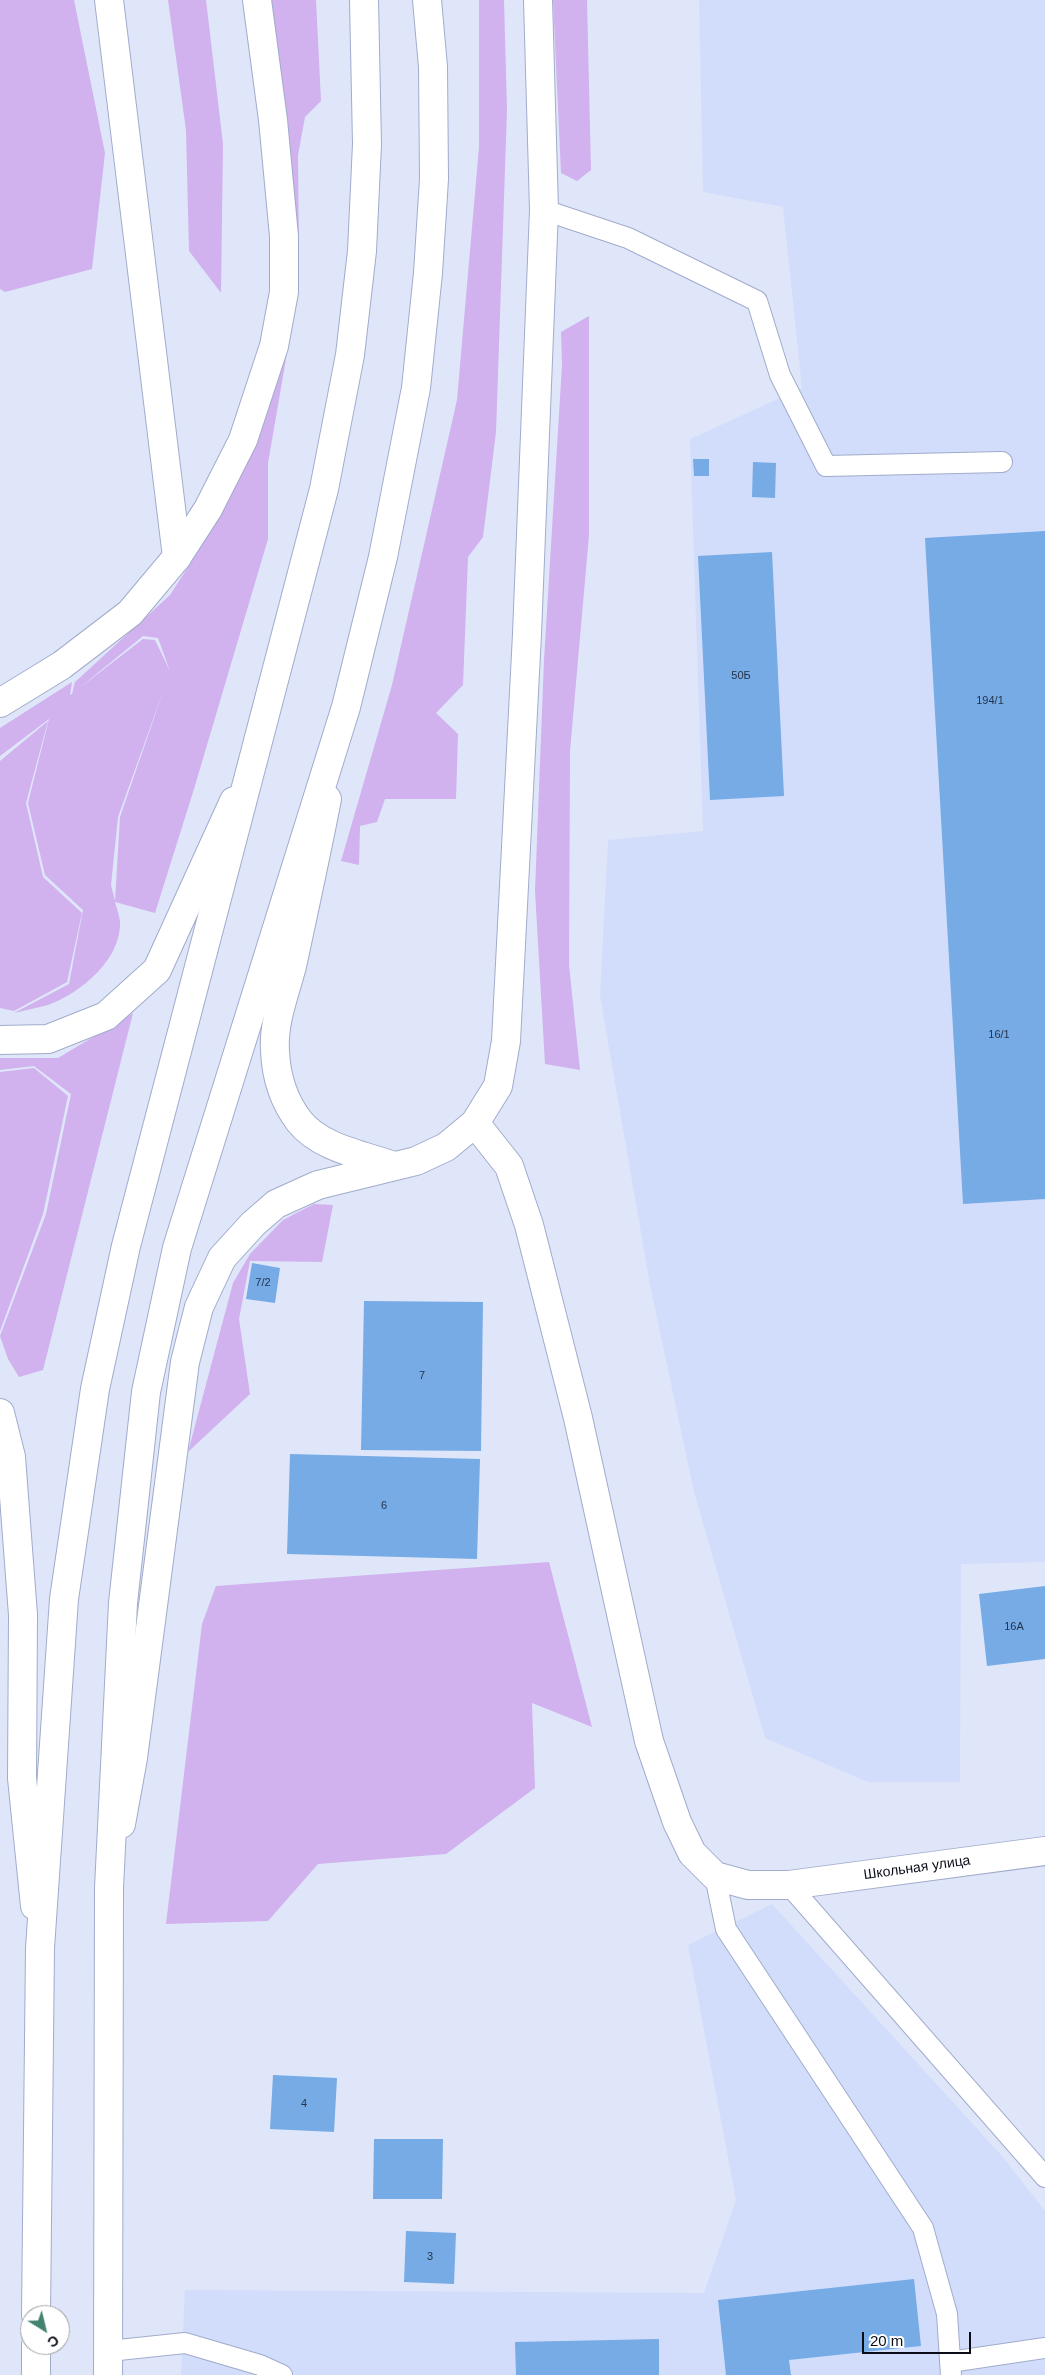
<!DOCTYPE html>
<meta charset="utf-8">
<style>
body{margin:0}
#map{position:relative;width:1045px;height:2375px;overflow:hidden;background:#dfe6fa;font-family:Helvetica,sans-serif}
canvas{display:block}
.north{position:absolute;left:20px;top:2305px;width:50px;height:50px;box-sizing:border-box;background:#fff;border:1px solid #9d9ea3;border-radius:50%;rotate:144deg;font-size:14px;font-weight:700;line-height:20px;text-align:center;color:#0a0d18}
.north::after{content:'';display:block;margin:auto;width:18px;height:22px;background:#428372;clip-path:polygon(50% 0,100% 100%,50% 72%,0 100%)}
.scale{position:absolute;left:862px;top:2332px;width:109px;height:22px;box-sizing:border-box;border:2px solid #0a0d18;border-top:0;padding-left:6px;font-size:15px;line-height:18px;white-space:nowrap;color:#0a0d18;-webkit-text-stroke:4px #fff;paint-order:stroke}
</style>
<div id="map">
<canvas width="1045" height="2375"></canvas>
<div class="north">С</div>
<div class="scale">20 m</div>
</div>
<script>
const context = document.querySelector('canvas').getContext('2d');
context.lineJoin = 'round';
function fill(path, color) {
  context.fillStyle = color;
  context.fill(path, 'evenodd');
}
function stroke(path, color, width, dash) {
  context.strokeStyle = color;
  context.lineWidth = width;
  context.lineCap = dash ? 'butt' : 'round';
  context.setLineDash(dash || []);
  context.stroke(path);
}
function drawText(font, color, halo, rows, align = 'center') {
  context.font = font + ' Helvetica,sans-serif';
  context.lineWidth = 4;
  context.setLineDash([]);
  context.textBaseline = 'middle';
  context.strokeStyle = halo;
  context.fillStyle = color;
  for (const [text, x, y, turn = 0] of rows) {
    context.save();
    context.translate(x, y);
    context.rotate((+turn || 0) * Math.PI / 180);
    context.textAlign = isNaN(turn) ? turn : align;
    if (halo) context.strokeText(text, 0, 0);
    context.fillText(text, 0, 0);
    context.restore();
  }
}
fill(new Path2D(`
 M699,0h346v1562l-84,2 -1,218h-92l-103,-44 -71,-246 -44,-207 -50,-289 8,-156 95,-9 -13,-392 112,-51 -19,-181 -80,-15z
 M772,1904l231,253 42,54v164h-864l4,-85 519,3 32,-93 -48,-255z`), '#d2ddfc');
fill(new Path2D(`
 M0,0h74l31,153 -13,116 -87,23 -5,-3z
 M168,0h38l17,144 -2,149 -32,-42 -3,-121z
 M270,0h46l5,101 -16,16 -7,38 1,99 -13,105 -18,104v76l-74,250 -39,124 -40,-11c2,7 4,13 5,19 2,38 -39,72 -72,84 -11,3 -22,5 -34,8l55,-29 14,-74 -38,-35 -17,-72 21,-84 -49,37v-28l72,-46 -2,13 2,-1 3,-12 95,-87 42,-65 37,-72 34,-111zM143,636l15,2 12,33 -15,-31 -12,-1 -65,50zM165,686l-45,131 -5,84 -4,-16 7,-68z
 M479,0h25l3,110 -11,322 -13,105 -15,20 -5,128 -27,28 22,21 -2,65h-71l-8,23 -17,4 -1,39 -18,-4 51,-176 65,-285 22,-253z
 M553,0h34l4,170 -14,11 -16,-8z
 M589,316v219l-19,216 -1,214 11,105 -35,-6 -10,-173 9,-231 18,-295 -1,-33z
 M48,721l-22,82 17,74 39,36 -15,69 -53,29 -14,-3v-247z
 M133,1013l-90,357 -24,7 -11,-18 -8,-23 46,-122 25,-120 -37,-28 -34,4v-12h58z
 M34,1068l34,28 -25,118 -43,117v-259z
 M314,1204l19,1 -11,57 -72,-1 -11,58 11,75 -62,58 45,-169 17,-29 33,-34z
 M549,1562l43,165 -60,-24 3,85 -89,66 -128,10 -50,57 -102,3 36,-300 14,-38z`), '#d1b1ee');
fill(new Path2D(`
 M693,459h16v17h-15z
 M753,462l23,1 -1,35 -23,-1z
 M1045,531v668l-82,5 -38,-666z
 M772,552l12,244 -74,4 -12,-244z
 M252,1263l28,5 -5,35 -29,-4z
 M364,1301l119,1 -2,149 -120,-1z
 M290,1454l190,5 -3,100 -190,-5z
 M1045,1586v73l-58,7 -8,-72z
 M273,2075l64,3 -3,54 -64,-3z
 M374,2139h69l-1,60h-69z
 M406,2231l50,2 -2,51 -50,-2z
 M914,2279l7,67 -132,14 2,15h-65l-8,-75z
 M659,2339v36h-143l-1,-33z`), '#76abe5');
const lane = new Path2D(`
 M544,210l84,28 129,63 23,74 46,91 176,-4
 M715,1876l11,53 197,299 24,86 4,61
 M789,1885l256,292
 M109,2351l76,-8 75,22 22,10
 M950,2362l95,-14`);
const street = new Path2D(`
 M109,0l68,557
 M475,1123l34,43 20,59 49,193 71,323 28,81 15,31 23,23 33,9h41l256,-34`);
const secondary = new Path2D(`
 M0,703l62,-38 68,-52 47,-56 31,-48 35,-69 31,-94 10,-54v-56l-11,-116 -16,-120
 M327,799c-11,56 -23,111 -35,167 -7,27 -19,56 -17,85 1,25 9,50 24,70 21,27 64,34 95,45
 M0,1040l48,-1 58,-23 51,-46 77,-169
 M0,1413l11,44 12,158 -1,163 13,128
 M121,1824l12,-66 52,-396 14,-55 23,-49 31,-34 23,-20 42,-19 98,-24 30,-14 29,-24 23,-37 8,-45 21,-407 17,-424 -6,-210`);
const highway = new Path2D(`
 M36,2315l4,-367 24,-349 31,-210 31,-143 198,-757 26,-134 12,-104 5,-107 -3,-144
 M36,2375v-30
 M108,2375l1,-487 14,-285 23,-211 31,-144 169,-541 37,-150 33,-169 12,-115 6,-94 -1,-112 -6,-67`);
stroke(lane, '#a1accb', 22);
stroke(street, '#a1accb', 30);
stroke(secondary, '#a1accb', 30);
stroke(highway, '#a1accb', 30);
stroke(lane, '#fff', 20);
stroke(street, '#fff', 28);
stroke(secondary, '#fff', 28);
stroke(highway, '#fff', 28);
drawText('11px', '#25344b', null, [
 ["50Б",741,676],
 ["194/1",990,701],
 ["16/1",999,1035],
 ["7/2",263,1283],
 ["7",422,1376],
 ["6",384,1506],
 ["16А",1014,1627],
 ["4",304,2104],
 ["3",430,2257]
]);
drawText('14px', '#0a0d18', '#fff', [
 ["Школьная улица",917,1868,-8]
]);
</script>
